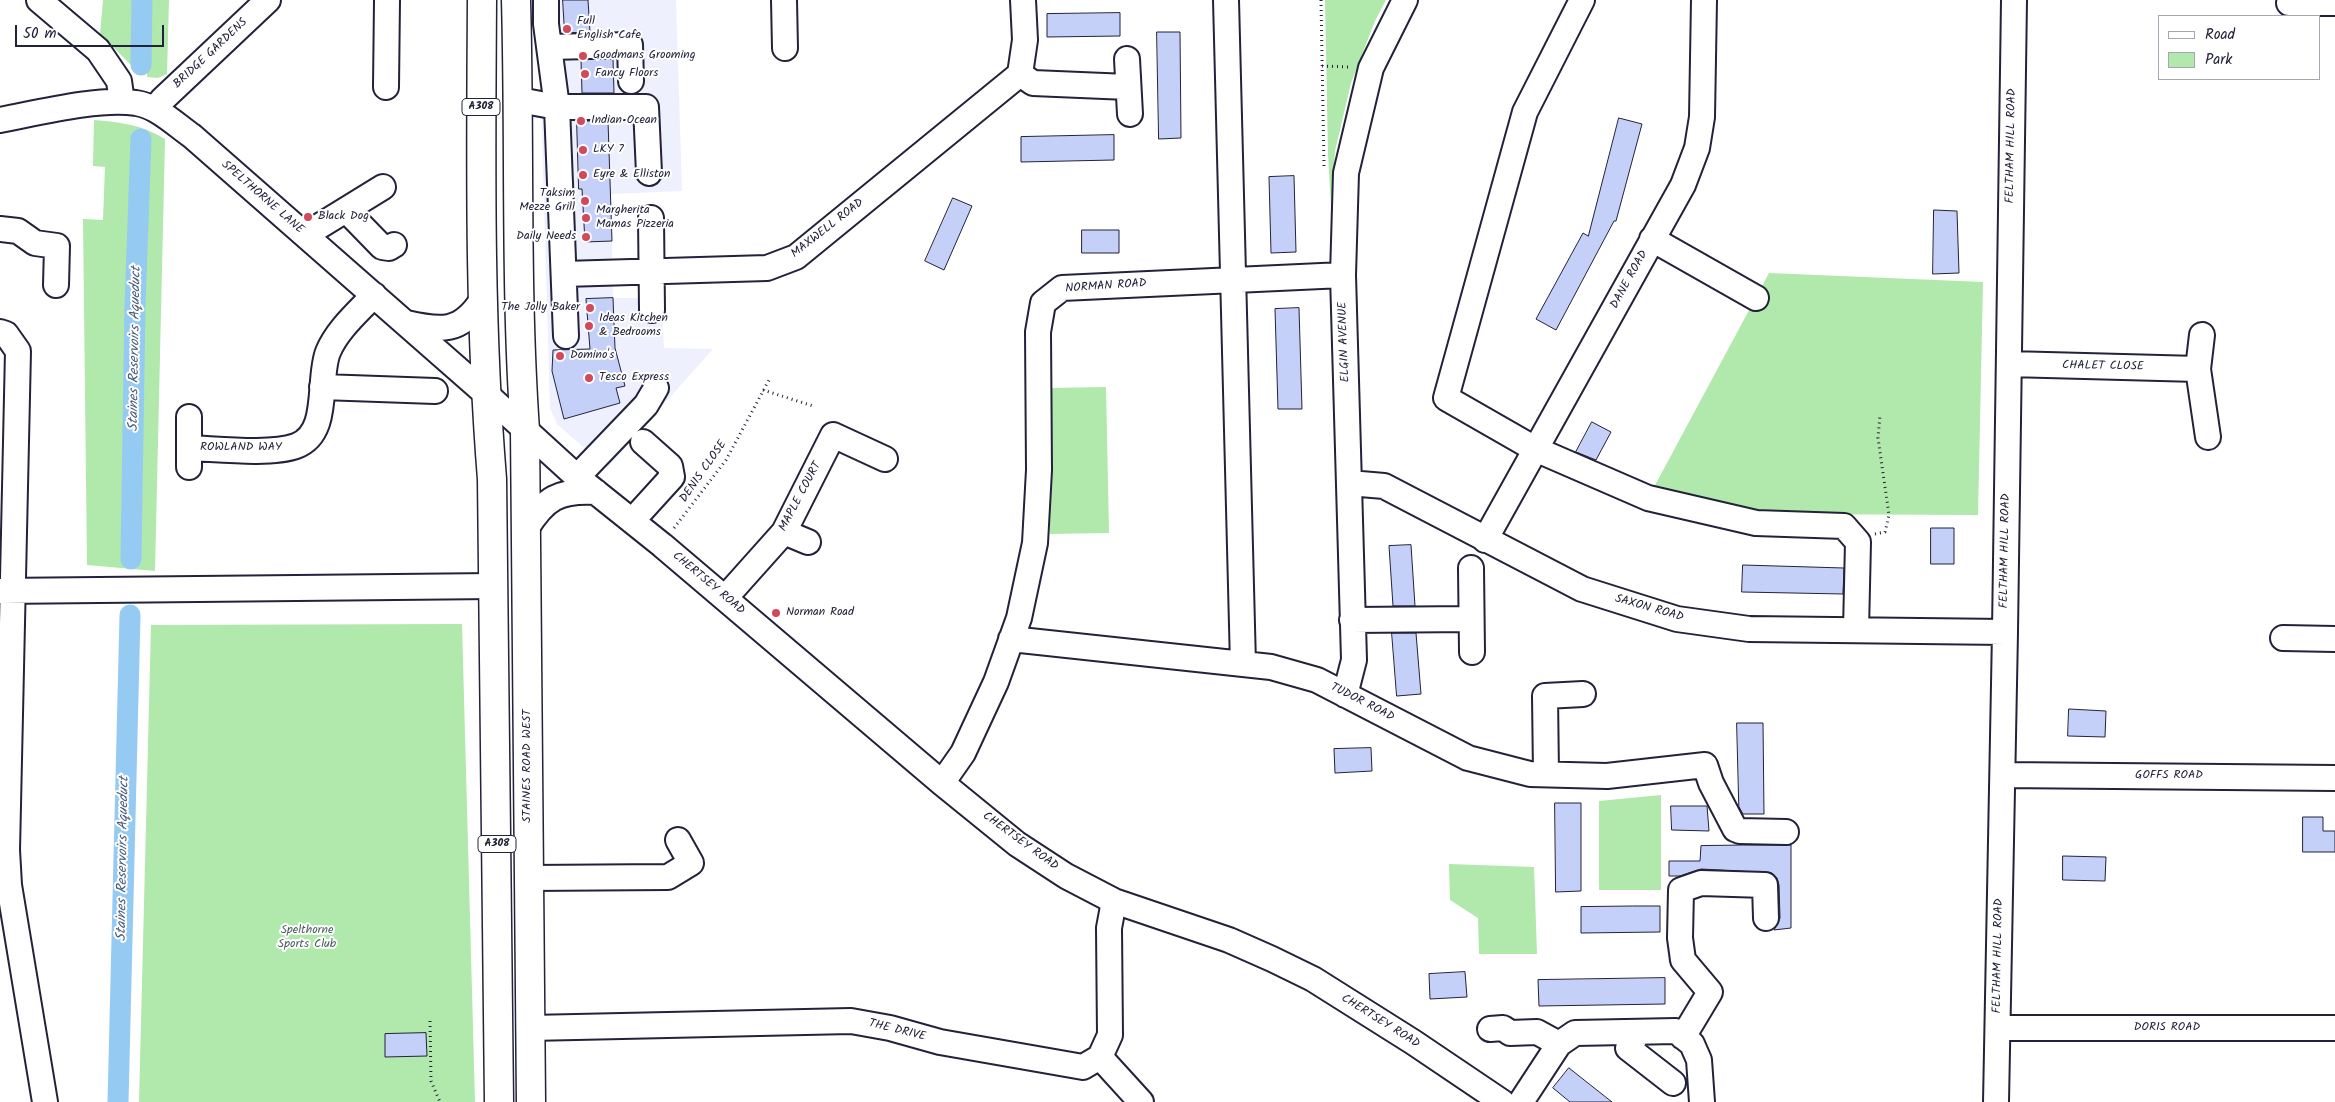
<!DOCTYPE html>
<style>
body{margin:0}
#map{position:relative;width:2335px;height:1102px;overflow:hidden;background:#fff;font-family:Kalam,sans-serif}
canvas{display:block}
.legend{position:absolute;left:2158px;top:15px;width:162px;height:65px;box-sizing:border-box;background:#fff;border:1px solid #a7a7b1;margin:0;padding:6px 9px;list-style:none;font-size:15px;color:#22223b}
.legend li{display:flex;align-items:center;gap:10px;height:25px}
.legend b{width:25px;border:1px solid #a7a7b1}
.scale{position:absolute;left:15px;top:25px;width:149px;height:22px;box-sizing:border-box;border:2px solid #22223b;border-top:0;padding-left:6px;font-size:15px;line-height:18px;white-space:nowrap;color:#22223b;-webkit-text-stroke:4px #fff;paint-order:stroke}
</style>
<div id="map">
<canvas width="2335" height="1102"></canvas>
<ul class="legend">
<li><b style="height:6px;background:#fff"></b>Road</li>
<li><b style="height:14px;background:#b1e8ab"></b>Park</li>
</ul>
<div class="scale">50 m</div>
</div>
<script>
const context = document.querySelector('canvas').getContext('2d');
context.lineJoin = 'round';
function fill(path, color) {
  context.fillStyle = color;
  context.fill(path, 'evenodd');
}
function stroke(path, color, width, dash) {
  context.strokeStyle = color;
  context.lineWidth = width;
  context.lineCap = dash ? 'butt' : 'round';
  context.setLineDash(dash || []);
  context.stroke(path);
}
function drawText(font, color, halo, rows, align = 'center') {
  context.font = font + ' Kalam,sans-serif';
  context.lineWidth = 4;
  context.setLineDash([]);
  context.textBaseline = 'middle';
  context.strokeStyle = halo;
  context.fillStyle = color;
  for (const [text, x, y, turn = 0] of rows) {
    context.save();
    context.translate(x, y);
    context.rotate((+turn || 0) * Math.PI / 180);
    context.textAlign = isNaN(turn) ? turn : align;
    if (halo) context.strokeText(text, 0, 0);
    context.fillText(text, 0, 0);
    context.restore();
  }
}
fill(new Path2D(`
 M538,0h138l6,191 -71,3 2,104h48l3,50 49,1 -106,119 -50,-44 -7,-16z`), '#eef1fd');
fill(new Path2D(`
 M103,0h32l-3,66 -32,-32z
 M150,0h19l-2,74 -9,4 -11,-1z
 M1325,0h61l-11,21 -24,62 -16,68 -4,56 -3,-53z
 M94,120c25,2 49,5 71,19l-10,432 -68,-6 -4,-346 20,1 2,-53 -12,-1z
 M1769,273l214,9 -5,233 -208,-1 -117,-25z
 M1106,387l3,146 -59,1v-146z
 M462,624l13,478h-336l12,-477z
 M1661,795v95h-62v-89z
 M1449,864l85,3 3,87h-58l-1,-36 -28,-18z`), '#b1e8ab');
stroke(new Path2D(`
 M141,65l1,-65
 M131,559l4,-254 6,-166
 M118,1102l12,-487`), '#95caf3', 21);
const building = new Path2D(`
 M563,0h25l2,32 -25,1z
 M1120,13v23l-73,1v-23z
 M1157,32h23l1,106 -22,1z
 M613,59l1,34h-32l-1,-33z
 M1619,118l23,6 -26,97h-2l-58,109 -20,-11 47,-86 5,3z
 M577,121h31l4,120 -27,1 -3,-53h-3z
 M1114,135v25l-93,2v-25z
 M1294,176l2,76 -25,1 -2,-76z
 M953,198l19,8 -28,64 -19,-9z
 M1934,210l23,1 2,62 -26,1z
 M1082,230h37v23h-37z
 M613,298l2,50 10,38 -9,2 4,15 -56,16 -12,-48 1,-21 37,-1 -4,-50z
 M1299,308l3,101h-24l-3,-100z
 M1592,422l19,10 -15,28 -20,-8z
 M1931,528h23v36h-23z
 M1411,545l4,61h-22l-4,-60z
 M1743,565l101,3 -1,26 -101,-2z
 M1392,633h24l5,61 -24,2z
 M2069,709l37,2 -1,26 -37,-1z
 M1737,723h26l1,91h-21l-4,-7z
 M1371,748l1,23 -37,2 -1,-24z
 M1555,803h26v88l-25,1z
 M1671,806h36l2,25 -37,-1z
 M2303,817h20v14h12v21h-32z
 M1744,845h47v83l-17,2 6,-12 -1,-33 -2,-7 -5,-5 -71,-4 -21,7h-11v-15h31l1,-15z
 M2063,856l43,1 -1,24 -42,-1z
 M1633,906h27v26l-79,1v-26z
 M1465,972l2,25 -37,2 -1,-25z
 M1665,978v26l-126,2 -1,-26z
 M426,1033l1,23 -42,1v-23z
 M1569,1068l24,19 19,15h-42l-17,-14z`);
fill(building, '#c5d0f8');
stroke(building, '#22223b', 1);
const minor = new Path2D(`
 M39,0l59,50 21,31 3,21
 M546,0v24l11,83 9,229
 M784,0l1,48
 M1226,0l17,664
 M1582,0l-57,112 -79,286 89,51 113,49 108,25 88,3 14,16 -2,88
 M2289,3h46
 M550,47l80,-2 1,36
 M1127,59l3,55
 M1020,74l13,9 95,4
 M386,87l1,-87
 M519,100l38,7h89l3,66
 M155,109l7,-9 106,-100
 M0,120c37,-7 100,-23 136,-17 21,3 39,21 56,33l293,257 92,84 85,68 280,238 75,61 49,32 48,25 115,39 43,19 41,20 100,63 89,60
 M346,210l36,37 7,1 5,-3
 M651,218l1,92
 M0,229l18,2 17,12 22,3 -1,39
 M305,235l78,-48
 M1652,239l104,59
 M564,274l203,-6 29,-11 224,-183 5,-34 -2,-40
 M406,323c35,8 55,10 76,-23
 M0,332l6,2 12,17 -11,499 2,35 36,217
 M2202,335l-4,34 10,68
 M2009,364l189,5
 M322,387l113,4
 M189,448c29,1 82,7 107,-2 35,-13 21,-66 32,-94 9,-22 30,-40 46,-57
 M189,467v-50
 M577,477l69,-72 10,-17
 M1349,483l35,3 198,103 95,30 72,10 256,3
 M632,521l40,-44 -2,-11 -27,-24
 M526,529c19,-31 33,-39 70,-37
 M784,532l24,10
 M1485,540l198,-355 14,-37 5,-31 2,-117
 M1471,568l1,84
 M0,591l494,-5
 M725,598l59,-66 49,-97 52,24
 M1352,620l119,-1
 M2283,638l52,1
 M1011,639l260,28 46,13 151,78 62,16 77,2 98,-11 6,18 24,46 5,2 46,1
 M1345,695l9,-35 -11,-385 3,-102 25,-105 34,-68
 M1546,774l-1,-78 38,-2
 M2003,775l332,3
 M942,783l21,-30 33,-71 23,-64 16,-75 4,-73 -1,-138 5,-29 19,-15 281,-13
 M529,878l139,-1 23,-14 -13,-23
 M530,1028l321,-7 39,7 50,14 143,25 17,-10 10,-22 -1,-107 5,-27
 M1998,1028h337
 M1490,1029l13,-1 7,5 27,-1 22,12
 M1639,1032l-11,16 45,35
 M1683,1037l27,-45 -27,-32 -3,-22 1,-48 20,-7 64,2 1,33
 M1100,1057l41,45
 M1521,1102l38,-58 16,-11 101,-2 16,13 7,16 3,42
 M1996,1102l9,-470 9,-632`);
const highway = new Path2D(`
 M482,0c-1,160 -3,320 10,479l7,623
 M516,0c4,143 -1,287 9,430l6,672`);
stroke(minor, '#22223b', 28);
stroke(highway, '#22223b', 31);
stroke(new Path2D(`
 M1321,0l3,167
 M1322,66l27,1
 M763,390l50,16
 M674,528l52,-68 43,-80
 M1875,534l10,-2 4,-17 -11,-77 2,-23
 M430,1021l1,60 9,21`), '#22223b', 3, [1, 4]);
stroke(minor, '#fff', 24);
stroke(highway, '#fff', 28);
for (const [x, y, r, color] of [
 [567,29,5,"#d1495b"],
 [583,56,5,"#d1495b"],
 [585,74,5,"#d1495b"],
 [581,121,5,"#d1495b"],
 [583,150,5,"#d1495b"],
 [583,175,5,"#d1495b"],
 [585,201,5,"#d1495b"],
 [308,217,5,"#d1495b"],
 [586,218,5,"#d1495b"],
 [586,237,5,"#d1495b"],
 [590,308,5,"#d1495b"],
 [589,326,5,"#d1495b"],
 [560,356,5,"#d1495b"],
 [589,378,5,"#d1495b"],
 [776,613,5,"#d1495b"]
]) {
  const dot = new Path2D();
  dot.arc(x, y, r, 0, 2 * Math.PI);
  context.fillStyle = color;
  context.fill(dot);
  stroke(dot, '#fff', 2);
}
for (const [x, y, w] of [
 [481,107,38],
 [497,844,38]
]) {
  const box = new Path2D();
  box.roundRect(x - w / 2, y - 8.5, w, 17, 4);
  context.fillStyle = '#fff';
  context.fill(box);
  stroke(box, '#22223b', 1);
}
drawText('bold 11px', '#22223b', null, [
 ["A308",481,107],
 ["A308",497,844]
]);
drawText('12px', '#22223b', '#fff', [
 ["Full",577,22],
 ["English Cafe",577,36],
 ["Goodmans Grooming",593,56],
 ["Fancy Floors",595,74],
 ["Indian Ocean",591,121],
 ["LKY 7",593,150],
 ["Eyre & Elliston",593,175],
 ["Taksim",575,194,"right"],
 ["Mezze Grill",575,208,"right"],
 ["Margherita",596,211],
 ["Mamas Pizzeria",596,225],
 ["Black Dog",318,217],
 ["Daily Needs",576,237,"right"],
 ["The Jolly Baker",580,308,"right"],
 ["Ideas Kitchen",599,319],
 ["& Bedrooms",599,333],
 ["Domino's",570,356],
 ["Tesco Express",599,378],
 ["Norman Road",786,613]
], 'left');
drawText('12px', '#22223b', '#fff', [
 ["BRIDGE GARDENS",211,54,-43],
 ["FELTHAM HILL ROAD",2012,146,-89],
 ["SPELTHORNE LANE",262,198,41],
 ["MAXWELL ROAD",828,229,-38],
 ["DANE ROAD",1630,280,-61],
 ["NORMAN ROAD",1106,287,-4],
 ["ELGIN AVENUE",1345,342,-92],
 ["CHALET CLOSE",2103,367,1],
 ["ROWLAND WAY",241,448],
 ["DENIS CLOSE",704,472,-55],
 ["MAPLE COURT",801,497,-62],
 ["FELTHAM HILL ROAD",2006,551,-89],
 ["CHERTSEY ROAD",708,584,40],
 ["SAXON ROAD",1649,609,16],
 ["TUDOR ROAD",1362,703,27],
 ["STAINES ROAD WEST",528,766,-90],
 ["GOFFS ROAD",2169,776],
 ["CHERTSEY ROAD",1020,842,36],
 ["FELTHAM HILL ROAD",1999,956,-89],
 ["CHERTSEY ROAD",1380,1022,32],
 ["DORIS ROAD",2167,1028],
 ["THE DRIVE",897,1031,14]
]);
drawText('12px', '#4d5d5d', '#fff', [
 ["Spelthorne",307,931],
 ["Sports Club",307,945]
]);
drawText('italic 14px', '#4a5d7b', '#fff', [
 ["Staines Reservoirs Aqueduct",136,349,-89],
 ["Staines Reservoirs Aqueduct",124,859,-89]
]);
</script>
